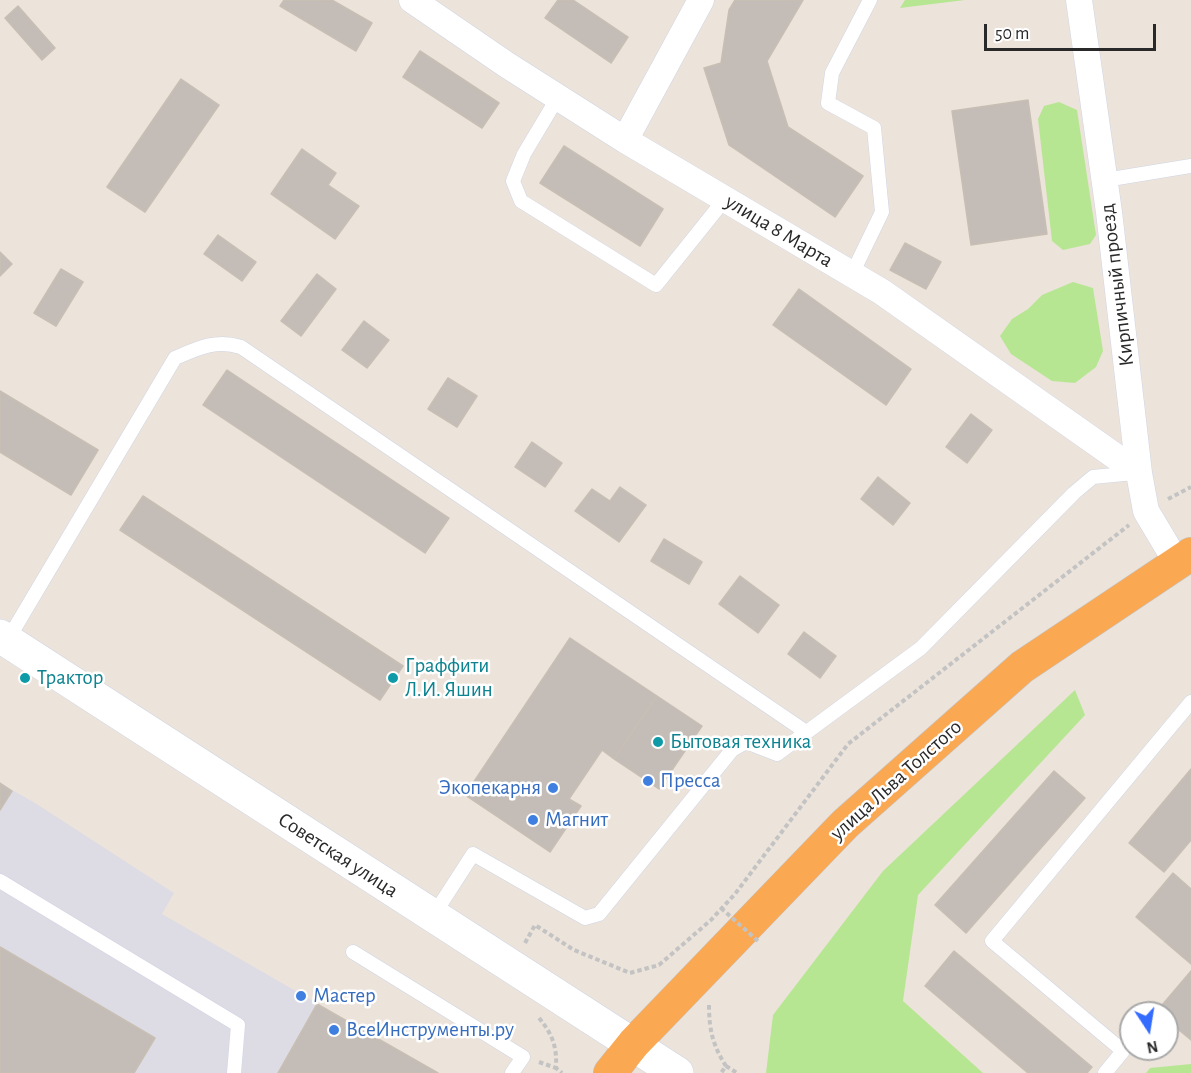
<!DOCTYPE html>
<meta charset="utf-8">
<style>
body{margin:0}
#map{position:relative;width:1191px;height:1073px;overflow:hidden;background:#ece3da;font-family:"Alegreya Sans",sans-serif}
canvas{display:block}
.north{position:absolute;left:1119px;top:1001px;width:60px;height:60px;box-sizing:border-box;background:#fff;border:2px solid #a9a9a9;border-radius:50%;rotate:168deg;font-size:16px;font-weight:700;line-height:24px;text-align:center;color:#292929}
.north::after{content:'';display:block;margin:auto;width:21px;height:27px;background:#346cff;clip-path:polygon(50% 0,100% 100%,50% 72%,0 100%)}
.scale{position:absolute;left:984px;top:24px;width:172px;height:27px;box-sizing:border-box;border:3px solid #292929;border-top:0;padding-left:8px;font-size:18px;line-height:21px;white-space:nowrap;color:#292929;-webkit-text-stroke:4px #fff;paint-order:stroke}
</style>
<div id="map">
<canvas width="1191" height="1073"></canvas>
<div class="north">N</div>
<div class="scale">50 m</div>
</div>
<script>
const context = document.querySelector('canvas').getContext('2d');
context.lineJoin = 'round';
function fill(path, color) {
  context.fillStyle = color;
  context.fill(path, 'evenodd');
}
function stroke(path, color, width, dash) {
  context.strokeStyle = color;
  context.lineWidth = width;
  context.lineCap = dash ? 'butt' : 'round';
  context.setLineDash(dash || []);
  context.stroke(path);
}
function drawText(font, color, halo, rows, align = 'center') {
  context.font = font + ' "Alegreya Sans",sans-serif';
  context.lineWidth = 5;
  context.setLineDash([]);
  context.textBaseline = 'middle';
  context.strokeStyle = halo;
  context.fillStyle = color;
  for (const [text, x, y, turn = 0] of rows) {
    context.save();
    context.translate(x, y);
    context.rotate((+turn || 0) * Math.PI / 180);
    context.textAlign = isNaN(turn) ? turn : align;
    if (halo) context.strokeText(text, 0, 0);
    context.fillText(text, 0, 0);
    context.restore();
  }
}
fill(new Path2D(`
 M0,783l35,20 139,90 -12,21 276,159h-438z`), '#dddbe4');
fill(new Path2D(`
 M905,0h60l-65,8z
 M1059,102l18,8 19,125 -6,9 -27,6 -11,-9 -14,-122 6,-13z
 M1073,282l20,6 10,63 -7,16 -21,16 -23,-2 -41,-27 -11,-18 12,-17 16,-10 14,-14z
 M1075,690l10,25 -167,180 -15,106 80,72h-217l7,-58 110,-144z
 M1191,1064v9h-45l4,-5z`), '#b7e693');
const building = new Path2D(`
 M284,0h48l40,23 -16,28 -76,-45z
 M558,0h15l55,37 -17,26 -66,-45z
 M735,0h68l-36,61 21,66 75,49 -28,41 -106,-72 -25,-77 17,-5 8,-53z
 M18,6l37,42 -13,12 -37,-42z
 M420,51l79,52 -17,25 -79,-51z
 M181,79l38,26 -74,107 -38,-25z
 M1028,100l19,134 -76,11 -19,-134z
 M564,146l99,63 -23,37 -100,-63z
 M302,149l34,24 -8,12 31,21 -24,33 -64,-45z
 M218,235l38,27 -14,19 -38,-27z
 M905,243l36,19 -15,27 -36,-19z
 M0,252l12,12 -12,12z
 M61,269l22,13 -27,44 -22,-13z
 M317,274l19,15 -35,47 -20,-15z
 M799,289l112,80 -25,36 -113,-80z
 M364,321l25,19 -22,28 -25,-18z
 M227,370l222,148 -24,35 -222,-148z
 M448,378l29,18 -20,31 -29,-18z
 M0,391l98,59 -27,45 -71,-43z
 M971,414l21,16 -25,33 -21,-16z
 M532,442l30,21 -17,24 -30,-20z
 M878,477l32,26 -17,22 -32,-26z
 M620,487l26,18 -27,37 -44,-31 17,-22 18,12z
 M143,496l260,170 -23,34 -260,-170z
 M664,539l38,23 -13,22 -38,-23z
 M740,576l39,29 -21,28 -39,-29z
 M804,632l32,24 -16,22 -32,-24z
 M570,638l87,58 -43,63 -12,-9 -33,49 12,7 -31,46 -85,-57z
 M657,696l45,30 -43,63 -45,-30z
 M1191,769v71l-27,32 -35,-29z
 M1054,771l31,27 -119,135 -31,-28z
 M0,783l12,8 -12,19z
 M1173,873l18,16v75l-55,-47z
 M0,947l155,91 -21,35h-134z
 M954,951l138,116 -5,6h-59l-103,-87z
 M1191,971v69l-24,-20v-7l-10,-2z
 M317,1004l121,69h-160z`);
fill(building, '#c4bdb7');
stroke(building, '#c8bfb4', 1.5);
const service = new Path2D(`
 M558,97l-34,57 -11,27 8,20 135,84 69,-86
 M1105,180l86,-14
 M852,274l30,-62 -8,-84 -46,-25 4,-30 38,-73
 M7,641l168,-283c23,-10 41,-19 66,-11l565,385
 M0,881l238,144 -4,48
 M433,916l40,-62 112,64 14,-4 133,-164 14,-8 31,12 144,-106 153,-155 19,-16 41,-4
 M353,952l170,105 -11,16
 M1105,1073l18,-22 -131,-110 199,-239`);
const minor = new Path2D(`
 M412,0l95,65 118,75 257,152 257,181
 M1079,0l30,212 30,261 7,38 31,52
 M625,140l76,-140`);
const secondary = new Path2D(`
 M0,636l677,437`);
const trunk = new Path2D(`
 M610,1073l24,-30 211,-219 177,-157 169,-113`);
stroke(service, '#cfd5e3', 15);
stroke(minor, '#cfd5e3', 27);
stroke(secondary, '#cfd5e3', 34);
stroke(trunk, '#c3c3c3', 34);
stroke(new Path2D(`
 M1168,499l23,-12
 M525,943l10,-18 39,25 56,23 29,-8 52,-45 24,-26 113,-150 281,-219
 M709,1005c0,25 4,41 17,61l-5,7
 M539,1018c14,17 18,29 17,50l6,5
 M539,1062l17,6
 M726,1066l11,7`), '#c3c3c3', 4, [4.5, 3]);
stroke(service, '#fff', 14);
stroke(minor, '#fff', 26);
stroke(secondary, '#fff', 33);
stroke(trunk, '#fba853', 33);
stroke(new Path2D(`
 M721,908l38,34`), '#c3c3c3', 4, [4.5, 3]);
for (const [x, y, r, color] of [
 [25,678,6,"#0f9aa8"],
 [393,678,6,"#0f9aa8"],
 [658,742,6,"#0f9aa8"],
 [648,781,6,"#3f7fe0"],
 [553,788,6,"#3f7fe0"],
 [533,820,6,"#3f7fe0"],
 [301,996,6,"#3f7fe0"],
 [334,1030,6,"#3f7fe0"]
]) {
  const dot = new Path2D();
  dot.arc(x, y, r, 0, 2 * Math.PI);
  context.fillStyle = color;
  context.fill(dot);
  stroke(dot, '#fff', 2);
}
drawText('21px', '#292929', '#fff', [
 ["улица 8 Марта",779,231,31],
 ["Кирпичный проезд",1117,285,-97],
 ["улица Льва Толстого",896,780,-42],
 ["Советская улица",338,855,33]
]);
drawText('21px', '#0d838f', '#fff', [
 ["Граффити",405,666],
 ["Л.И. Яшин",405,690],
 ["Трактор",37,678],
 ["Бытовая техника",670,742]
], 'left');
drawText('21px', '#366cbe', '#fff', [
 ["Пресса",660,781],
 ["Экопекарня",541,788,"right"],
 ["Магнит",545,820],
 ["Мастер",313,996],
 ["ВсеИнструменты.ру",346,1030]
], 'left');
</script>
